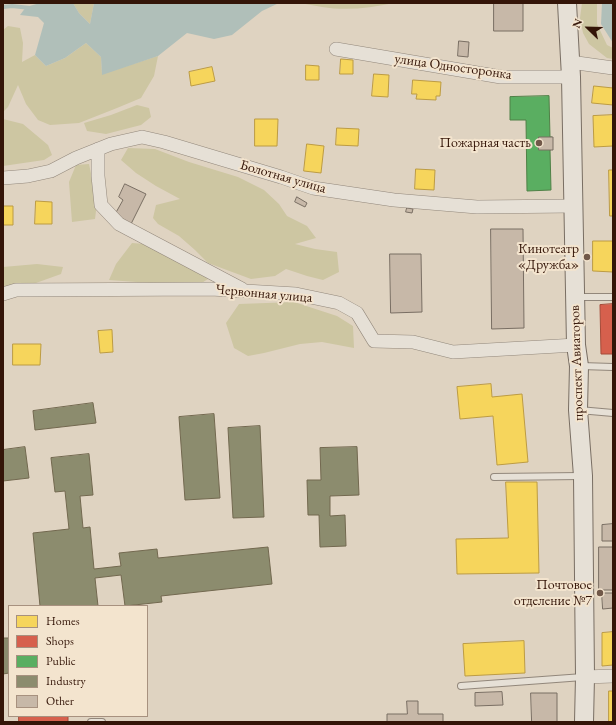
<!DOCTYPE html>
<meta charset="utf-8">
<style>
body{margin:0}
#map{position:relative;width:616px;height:725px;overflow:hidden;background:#dfd3c1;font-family:"EB Garamond",serif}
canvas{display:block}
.frame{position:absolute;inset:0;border:4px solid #341508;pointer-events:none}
.legend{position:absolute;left:8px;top:605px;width:140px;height:112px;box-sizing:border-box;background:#f3e4ce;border:1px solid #a7917f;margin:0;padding:5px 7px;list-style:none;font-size:12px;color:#341508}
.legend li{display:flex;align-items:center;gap:8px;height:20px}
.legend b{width:20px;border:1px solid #a7917f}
.north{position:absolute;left:568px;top:8px;width:40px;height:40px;-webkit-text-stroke:3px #f3e4ce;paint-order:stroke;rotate:293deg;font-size:11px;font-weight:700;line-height:16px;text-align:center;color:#341508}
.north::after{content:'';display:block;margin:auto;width:14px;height:18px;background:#341508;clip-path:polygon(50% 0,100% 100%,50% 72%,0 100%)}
</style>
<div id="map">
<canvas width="616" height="725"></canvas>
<div class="frame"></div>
<ul class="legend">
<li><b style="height:11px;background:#f6d55c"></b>Homes</li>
<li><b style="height:11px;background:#d6604d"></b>Shops</li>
<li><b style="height:11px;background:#5aae61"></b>Public</li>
<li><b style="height:11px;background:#8c8c6e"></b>Industry</li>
<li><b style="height:11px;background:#c7b8a8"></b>Other</li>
</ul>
<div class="north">N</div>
</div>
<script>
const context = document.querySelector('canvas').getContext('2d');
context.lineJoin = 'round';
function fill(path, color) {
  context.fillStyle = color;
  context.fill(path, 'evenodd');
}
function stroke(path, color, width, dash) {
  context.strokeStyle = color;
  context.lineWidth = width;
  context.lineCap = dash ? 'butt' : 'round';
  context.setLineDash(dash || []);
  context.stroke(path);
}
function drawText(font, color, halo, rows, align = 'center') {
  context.font = font + ' "EB Garamond",serif';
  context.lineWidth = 4;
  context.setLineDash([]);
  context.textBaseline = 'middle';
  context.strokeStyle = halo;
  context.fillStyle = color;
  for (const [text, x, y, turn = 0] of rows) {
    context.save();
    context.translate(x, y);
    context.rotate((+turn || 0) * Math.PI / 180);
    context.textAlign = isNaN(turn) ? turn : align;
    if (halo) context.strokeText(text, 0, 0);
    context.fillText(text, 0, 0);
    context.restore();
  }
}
fill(new Path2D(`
 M73,3h21l-4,21 -11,-11z
 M300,3h94c-24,5 -48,8 -72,4 -7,-1 -15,-3 -22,-4z
 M582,3h15v21l10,21 6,3v11l-6,-1 -18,-14 -6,-11 -3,-15z
 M8,26l12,2 3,15 -1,19 13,-7 11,11 19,-8 21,-15 15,14 1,17 56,-18 -4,20 -13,22 -24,10 -38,15 -29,2 -12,-5 -12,-16 -8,-19 -10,22 -5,5v-82z
 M137,105l12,3 2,9 -10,8 -35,9 -19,-3 -3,-8 27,-8z
 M3,119l20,5 25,21 4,10 -8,5 -41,6z
 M128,148l27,1 34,13 49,15 26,13 15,14 8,12 20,10 9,12 -21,6 20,5 22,3 2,20 -16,8 -16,-4 -21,-7 -11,7 -24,3 -43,-16 -13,-13 -16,-14 -21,-12 -5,-6 3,-13 24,-6 -24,-13 -20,-13 -15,-13z
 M89,164l8,39 -2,16 -23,3 -3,-40 7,-17z
 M132,243l13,1 57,29 6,6 -8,5 -50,-1 -41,-3 7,-16z
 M37,264l26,3 -2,7 -25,9 -33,4v-20z
 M294,302l43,14 16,10 1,22 -32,-6 -22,2 -36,9 -16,3 -14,-8 -8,-25 13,-19z`), '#cdc6a2');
fill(new Path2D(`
 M40,3h33l6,10 11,11 4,-21h185l-17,8 -30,24 -18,4 -27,-6 -29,23 -56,19 -1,-18 -15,-14 -21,15 -19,8 -11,-11 9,-32 -6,-6 -18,-2 6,-8z
 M602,3h11v40l-12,-19z`), '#b0bfb9');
const homes = new Path2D(`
 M341,59l12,1v14h-13z
 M306,65l13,1v14h-13z
 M212,67l3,14 -24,5 -2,-14z
 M374,74l15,1 -1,22 -16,-1z
 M413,80l28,2 -1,14h-4v4l-20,-1 1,-5h-5z
 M594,86l19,2v17l-21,-2z
 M613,115v31l-19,1 -1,-31z
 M255,119h23l-1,27h-22z
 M337,128l22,1 -1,17 -22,-1z
 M307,144l17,2 -3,27 -17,-2z
 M416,169l19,1 -1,20 -19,-1z
 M609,170h4v46h-3z
 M36,201l16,1v22h-17z
 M3,206h10v19h-10z
 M593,241h20v31l-20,-1z
 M112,330l1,22 -13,1 -2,-22z
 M13,344h28l-1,21h-27z
 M491,384l1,13 30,-3 6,68 -31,3 -4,-49 -33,3 -3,-32z
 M506,482h31l2,91 -82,1 -1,-35 52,-1z
 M613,632v33l-11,1v-33z
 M524,641l1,32 -60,3 -2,-32z
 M609,691h4v31h-4z`);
fill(homes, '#f6d55c');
stroke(homes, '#bc9b43', 1);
const shops = new Path2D(`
 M613,304v50h-12l-1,-49z
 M19,716h49v6h-49z`);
fill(shops, '#d6604d');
stroke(shops, '#a54a38', 1);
const public = new Path2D(`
 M549,96l1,41h2v12l-2,1 1,40 -24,1 -1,-71h-16v-23z`);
fill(public, '#5aae61');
stroke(public, '#4f8046', 1);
const industry = new Path2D(`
 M93,403l3,20 -61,7 -2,-19z
 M214,414l6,84 -35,2 -6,-83z
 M260,426l4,91 -31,1 -5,-90z
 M25,447l4,31 -26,3v-31z
 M357,447l2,48 -29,1v20l15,-1 1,31 -26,1 -1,-32h-11l-1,-35h14l-1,-32z
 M89,454l4,41 -13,1 3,32 7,-1 4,42 27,-3 -2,-13 38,-4 1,9 110,-11 4,37 -111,12 1,6 -37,4 -4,-31 -26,3 3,28h-58l-7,-73 36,-4 -4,-38 -10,1 -4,-34z
 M3,638h6v35l-6,1z`);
fill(industry, '#8c8c6e');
stroke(industry, '#72684f', 1);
stroke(new Path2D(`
 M3,7l9,-1 18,2`), '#b0bfb9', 4);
const building = new Path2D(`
 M494,3h29v28h-29z
 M459,41l10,1 -1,15 -10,-1z
 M539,137h14v13h-14z
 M125,184l21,10 -15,30 -17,-8 9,-16 -4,-3z
 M297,197l10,6 -2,4 -10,-5z
 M407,208l6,1 -1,4 -6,-1z
 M491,229h32l1,99 -32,1z
 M390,254h31l1,58 -31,1z
 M613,524v17h-11v-16z
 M599,547h14v43h-14z
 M602,593h11v15l-10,1z
 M502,692l1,13 -28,1v-13z
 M531,693h26v29h-25z
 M407,701h11v13h25v8h-56v-8h20z`);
fill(building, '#c7b8a8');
stroke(building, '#796e63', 1);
const lane = new Path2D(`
 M577,297h36
 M581,366l32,1
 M579,410l34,3
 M494,477l87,-1
 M461,686l122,-9
 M91,722h11`);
const street = new Path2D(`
 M336,49l165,28h70
 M570,62l43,6
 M98,149v27l3,29 18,19 123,65
 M3,178l25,-2 23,-5 25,-13 35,-14 31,-7 22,5 117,35 32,11 81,12 83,7 96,-1
 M3,294l13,-4 195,-1 85,5 43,9 18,10 17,28 39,1 40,10 123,-7
 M585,677l28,-1`);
const secondary = new Path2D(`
 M567,3l4,74 5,268 3,21 -1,44 5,66 2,201 -1,45`);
stroke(lane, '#92877b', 8);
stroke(street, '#92877b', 14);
stroke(secondary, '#796e63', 20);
stroke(lane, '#e6e0d6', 6);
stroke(street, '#e6e0d6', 13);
stroke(secondary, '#e6e0d6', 18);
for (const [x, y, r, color] of [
 [539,143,4,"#705849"],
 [587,257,4,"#705849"],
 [600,593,4,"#705849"]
]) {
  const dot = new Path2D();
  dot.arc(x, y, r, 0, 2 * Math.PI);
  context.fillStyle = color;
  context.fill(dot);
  stroke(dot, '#f3e4ce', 1.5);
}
drawText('14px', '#341508', '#f3e4ce', [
 ["улица Односторонка",453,67,8],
 ["Болотная улица",283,177,16],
 ["Червонная улица",264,294,5],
 ["проспект Авиаторов",577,363,-92]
]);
drawText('14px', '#341508', '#f3e4ce', [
 ["Пожарная часть",531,143],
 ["Кинотеатр",579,249],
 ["«Дружба»",579,265],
 ["Почтовое",592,585],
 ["отделение №7",592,601]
], 'right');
</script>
